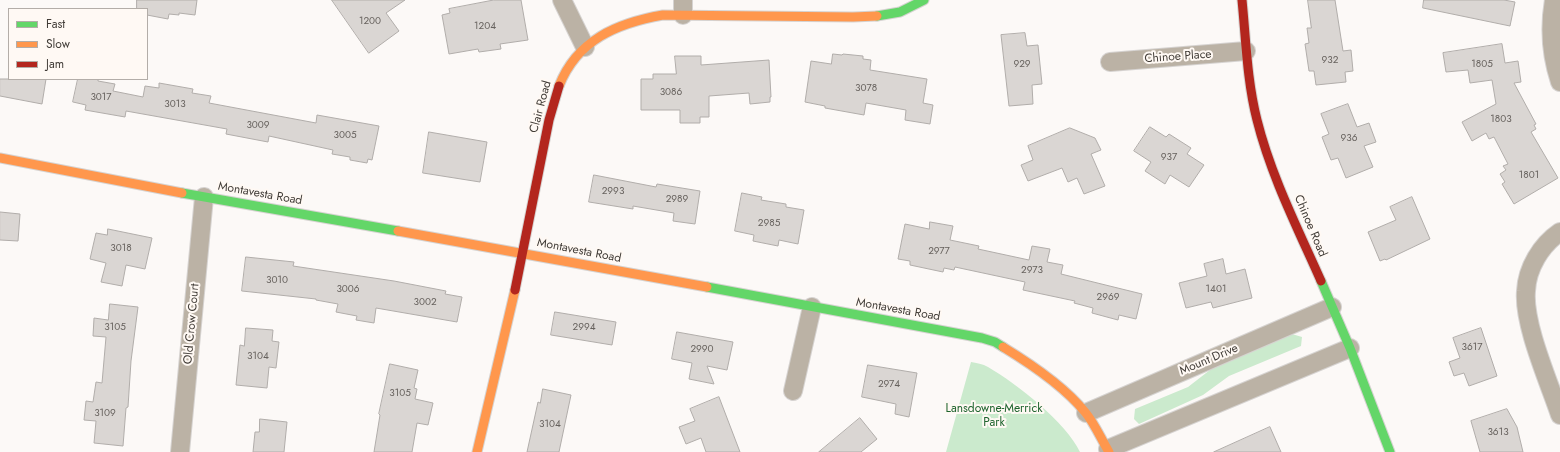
<!DOCTYPE html>
<style>
body{margin:0}
#map{position:relative;width:1560px;height:452px;overflow:hidden;background:#fcf9f7;font-family:Jost,sans-serif}
canvas{display:block}
.legend{position:absolute;left:8px;top:8px;width:140px;height:72px;box-sizing:border-box;background:#fff9f4;border:1px solid #b3ada8;margin:0;padding:5px 7px;list-style:none;font-size:12px;color:#413c37}
.legend li{display:flex;align-items:center;gap:8px;height:20px}
.legend b{width:20px;border:1px solid #b3ada8}
</style>
<div id="map">
<canvas width="1560" height="452"></canvas>
<ul class="legend">
<li><b style="height:5px;background:#63d668"></b>Fast</li>
<li><b style="height:5px;background:#ff974d"></b>Slow</li>
<li><b style="height:5px;background:#b3261e"></b>Jam</li>
</ul>
</div>
<script>
const context = document.querySelector('canvas').getContext('2d');
context.lineJoin = 'round';
function fill(path, color) {
  context.fillStyle = color;
  context.fill(path, 'evenodd');
}
function stroke(path, color, width, dash) {
  context.strokeStyle = color;
  context.lineWidth = width;
  context.lineCap = dash ? 'butt' : 'round';
  context.setLineDash(dash || []);
  context.stroke(path);
}
function drawText(font, color, halo, rows, align = 'center') {
  context.font = font + ' Jost,sans-serif';
  context.lineWidth = 4;
  context.setLineDash([]);
  context.textBaseline = 'middle';
  context.strokeStyle = halo;
  context.fillStyle = color;
  for (const [text, x, y, turn = 0] of rows) {
    context.save();
    context.translate(x, y);
    context.rotate((+turn || 0) * Math.PI / 180);
    context.textAlign = isNaN(turn) ? turn : align;
    if (halo) context.strokeText(text, 0, 0);
    context.fillText(text, 0, 0);
    context.restore();
  }
}
fill(new Path2D(`
 M1292,334l10,3 -1,9 -72,30 -26,19 -64,29 -5,-5 1,-10 53,-22 31,-24z
 M971,362c5,1 12,2 17,5 29,17 78,55 92,85h-134z`), '#cbeacd');
const building = new Path2D(`
 M137,0h60l-2,15 -16,-2v2l-10,-1 -1,5 -21,-4v-6h-10z
 M332,0h73l-19,13 13,18 -30,22z
 M494,0h27l7,40 -28,4 1,5 -22,3 -1,-3 -29,5 -7,-39 8,-2 -1,-4z
 M1308,0h27l8,51 8,-1 2,21 -8,1 1,10 -30,3 -2,-14h-5l-4,-27 4,-1 -2,-15h4z
 M1424,0h80l11,2 -5,24 -87,-18z
 M1025,33l2,13 11,-1 4,39 -10,1 1,19 -24,2 -8,-71z
 M1502,44l3,19 13,-2 3,21 -7,1 22,41 -2,1 2,4 -5,3 27,46 -44,26 -12,-20 3,-2 -5,-8 6,-4 -3,-4 5,-2 -14,-27 -5,2 -3,-6 -14,8 -10,-19 34,-18 -4,-24 -22,3 -2,-13 -22,2 -3,-19z
 M833,54l9,1 1,-1 20,2v3l8,1 -1,10 57,9 -4,24 10,2 -3,19 -25,-4 1,-10 -40,-7 -2,12 -39,-7v-2l-20,-4 6,-41 20,3z
 M675,56h26v9l68,-5 2,37h-1v5l-20,2 -1,-11 -40,3v21h-9v6h-20v-13h-39v-31h12v-5h23z
 M0,79h46l-4,25 -42,-8z
 M78,79h20v2l17,3 -2,7 30,6 2,-11 14,2v-5l34,6 -1,4 19,3 -2,7 107,20 1,-8 62,11 -7,34 -4,-1 -1,4 -17,-3v-3l-18,-3 1,-4 -64,-14 -1,6 -42,-8 1,-5 -101,-18 -1,6 -40,-7 1,-5 -13,-3z
 M1348,104l9,23 12,-4 7,19 -12,4 9,21 -27,11 -8,-20 -7,2 -9,-23 7,-3 -8,-20z
 M1150,127l16,10 3,-3 22,14 -4,6 17,11 -15,22 -19,-12 -5,9 -20,-13 6,-9 -17,-11z
 M1070,128l25,10 6,12 -10,4 14,32 -21,8 -7,-16 -9,4 -6,-14 -34,13 -7,-16 12,-5 -5,-14z
 M429,132l58,10 -7,40 -57,-9z
 M594,175l62,12 1,-3 43,7 -5,33 -22,-3 1,-8 -41,-7v3l-44,-7z
 M742,193l20,4 -1,3 25,4v3l18,3 -6,34 -19,-4 -1,6 -25,-5 1,-6 -19,-4z
 M1412,197l18,42 -44,21 -1,-1 -5,2 -12,-29 28,-12 -6,-13z
 M0,212l20,2 -2,27 -18,-1z
 M930,222l23,4 -3,14 29,6 -1,3 51,11 3,-14 18,3 -3,13 16,3 -2,9 81,20 -6,25 -17,-4 -1,5 -26,-7 1,-5 -19,-5 1,-2 -52,-11 2,-8 -70,-15 -1,3 -10,-2 -1,4 -33,-7v-4l-12,-2 7,-35 24,5z
 M108,229l44,9 -7,31 -19,-4 -4,21 -21,-4 5,-19 -16,-4 6,-26 11,2z
 M246,257l48,5 -1,4 101,15 52,10 -1,3 17,3 -5,25 -81,-14 -2,15 -18,-3 1,-4 -21,-4 2,-8 -22,-4v-1l-74,-8z
 M1223,259l3,15 19,-5 7,29 -39,10 -2,-6 -25,6 -7,-25 28,-7 -3,-12z
 M110,304l28,3 -7,54 -3,46 -2,1 -3,38 -29,-3 2,-22 -12,-1 2,-19 7,1 3,-20 6,1 4,-46 -13,-1 1,-18 14,2z
 M555,312l61,10 -4,23 -61,-10z
 M246,328l27,2 -1,11 7,1 -3,26 -7,-1 -2,21 -31,-3 4,-40 4,1z
 M1481,328l16,48 -28,10 -5,-13 -10,3 -5,-14 11,-4 -7,-20z
 M677,332l56,10 -6,28 -20,-4 7,18 -25,-5 3,-16 -20,-4z
 M390,364l28,6 -4,18 3,1 -2,10 18,4 -5,22 -11,-2 -5,29h-38l6,-37 -1,-1z
 M868,365l49,8 -8,44 -14,-3 1,-10 -34,-7z
 M543,389l28,6 -12,57h-32l11,-50 2,1z
 M719,397l21,55h-34l-5,-14 -15,6 -7,-17 16,-6 -5,-12z
 M1507,409l10,18 6,25h-43l-9,-31z
 M860,418l17,21 -16,13h-42z
 M260,419l27,3 -3,30h-31l2,-20h4z
 M1270,427l11,25h-67z`);
fill(building, '#dad6d3');
stroke(building, '#b1adaa', 1);
const street = new Path2D(`
 M562,0l23,47
 M1554,0c-5,29 -3,55 6,82
 M683,15v-15
 M1110,62l136,-11
 M1560,232c-19,13 -33,36 -34,59 -3,33 23,91 34,124
 M793,391l19,-84
 M1086,413l246,-106
 M1108,449l242,-101
 M180,452l24,-255`);
const fast = new Path2D(`
 M877,16l23,-4 24,-12
 M182,193l216,38
 M1321,281l29,67 40,104
 M707,287l275,51 13,4 8,5`);
const slow = new Path2D(`
 M559,86c18,-46 58,-63 104,-71l190,2 24,-1
 M0,158l182,35
 M398,231l309,56
 M1003,347c28,17 61,39 82,65 10,12 16,27 24,40
 M477,452l38,-162`);
const jam = new Path2D(`
 M1242,0c4,40 5,81 15,120 14,56 41,109 64,161
 M515,290l34,-170 10,-34`);
stroke(street, '#d6d3d1', 20);
stroke(fast, '#d6d3d1', 11);
stroke(slow, '#d6d3d1', 11);
stroke(jam, '#d6d3d1', 11);
stroke(street, '#bbb2a5', 18);
stroke(fast, '#63d668', 9);
stroke(slow, '#ff974d', 9);
stroke(jam, '#b3261e', 9);
drawText('10px', '#67625e', null, [
 ["1200",370,22],
 ["1204",485,27],
 ["932",1330,61],
 ["929",1022,65],
 ["1805",1482,65],
 ["3078",866,89],
 ["3086",671,93],
 ["3017",101,98],
 ["3013",175,105],
 ["1803",1501,120],
 ["3009",258,126],
 ["3005",345,136],
 ["936",1349,139],
 ["937",1169,158],
 ["1801",1529,176],
 ["2993",613,192],
 ["2989",677,200],
 ["2985",769,224],
 ["3018",121,249],
 ["2977",939,252],
 ["2973",1032,271],
 ["3010",277,281],
 ["3006",348,290],
 ["1401",1216,290],
 ["2969",1108,298],
 ["3002",425,303],
 ["3105",115,328],
 ["2994",584,328],
 ["3617",1472,348],
 ["2990",702,350],
 ["3104",258,357],
 ["2974",889,385],
 ["3105",400,394],
 ["3109",105,414],
 ["3104",550,425],
 ["3613",1498,433]
]);
drawText('12px', '#413c37', '#fff9f4', [
 ["Chinoe Place",1178,57,-4],
 ["Clair Road",541,107,-75],
 ["Montavesta Road",260,194,10],
 ["Chinoe Road",1310,226,67],
 ["Montavesta Road",579,251,11],
 ["Montavesta Road",898,310,10],
 ["Old Crow Court",192,324,-85],
 ["Mount Drive",1209,360,-23]
]);
drawText('12px', '#1f642e', '#fff9f4', [
 ["Lansdowne-Merrick",994,409],
 ["Park",994,423]
]);
</script>
